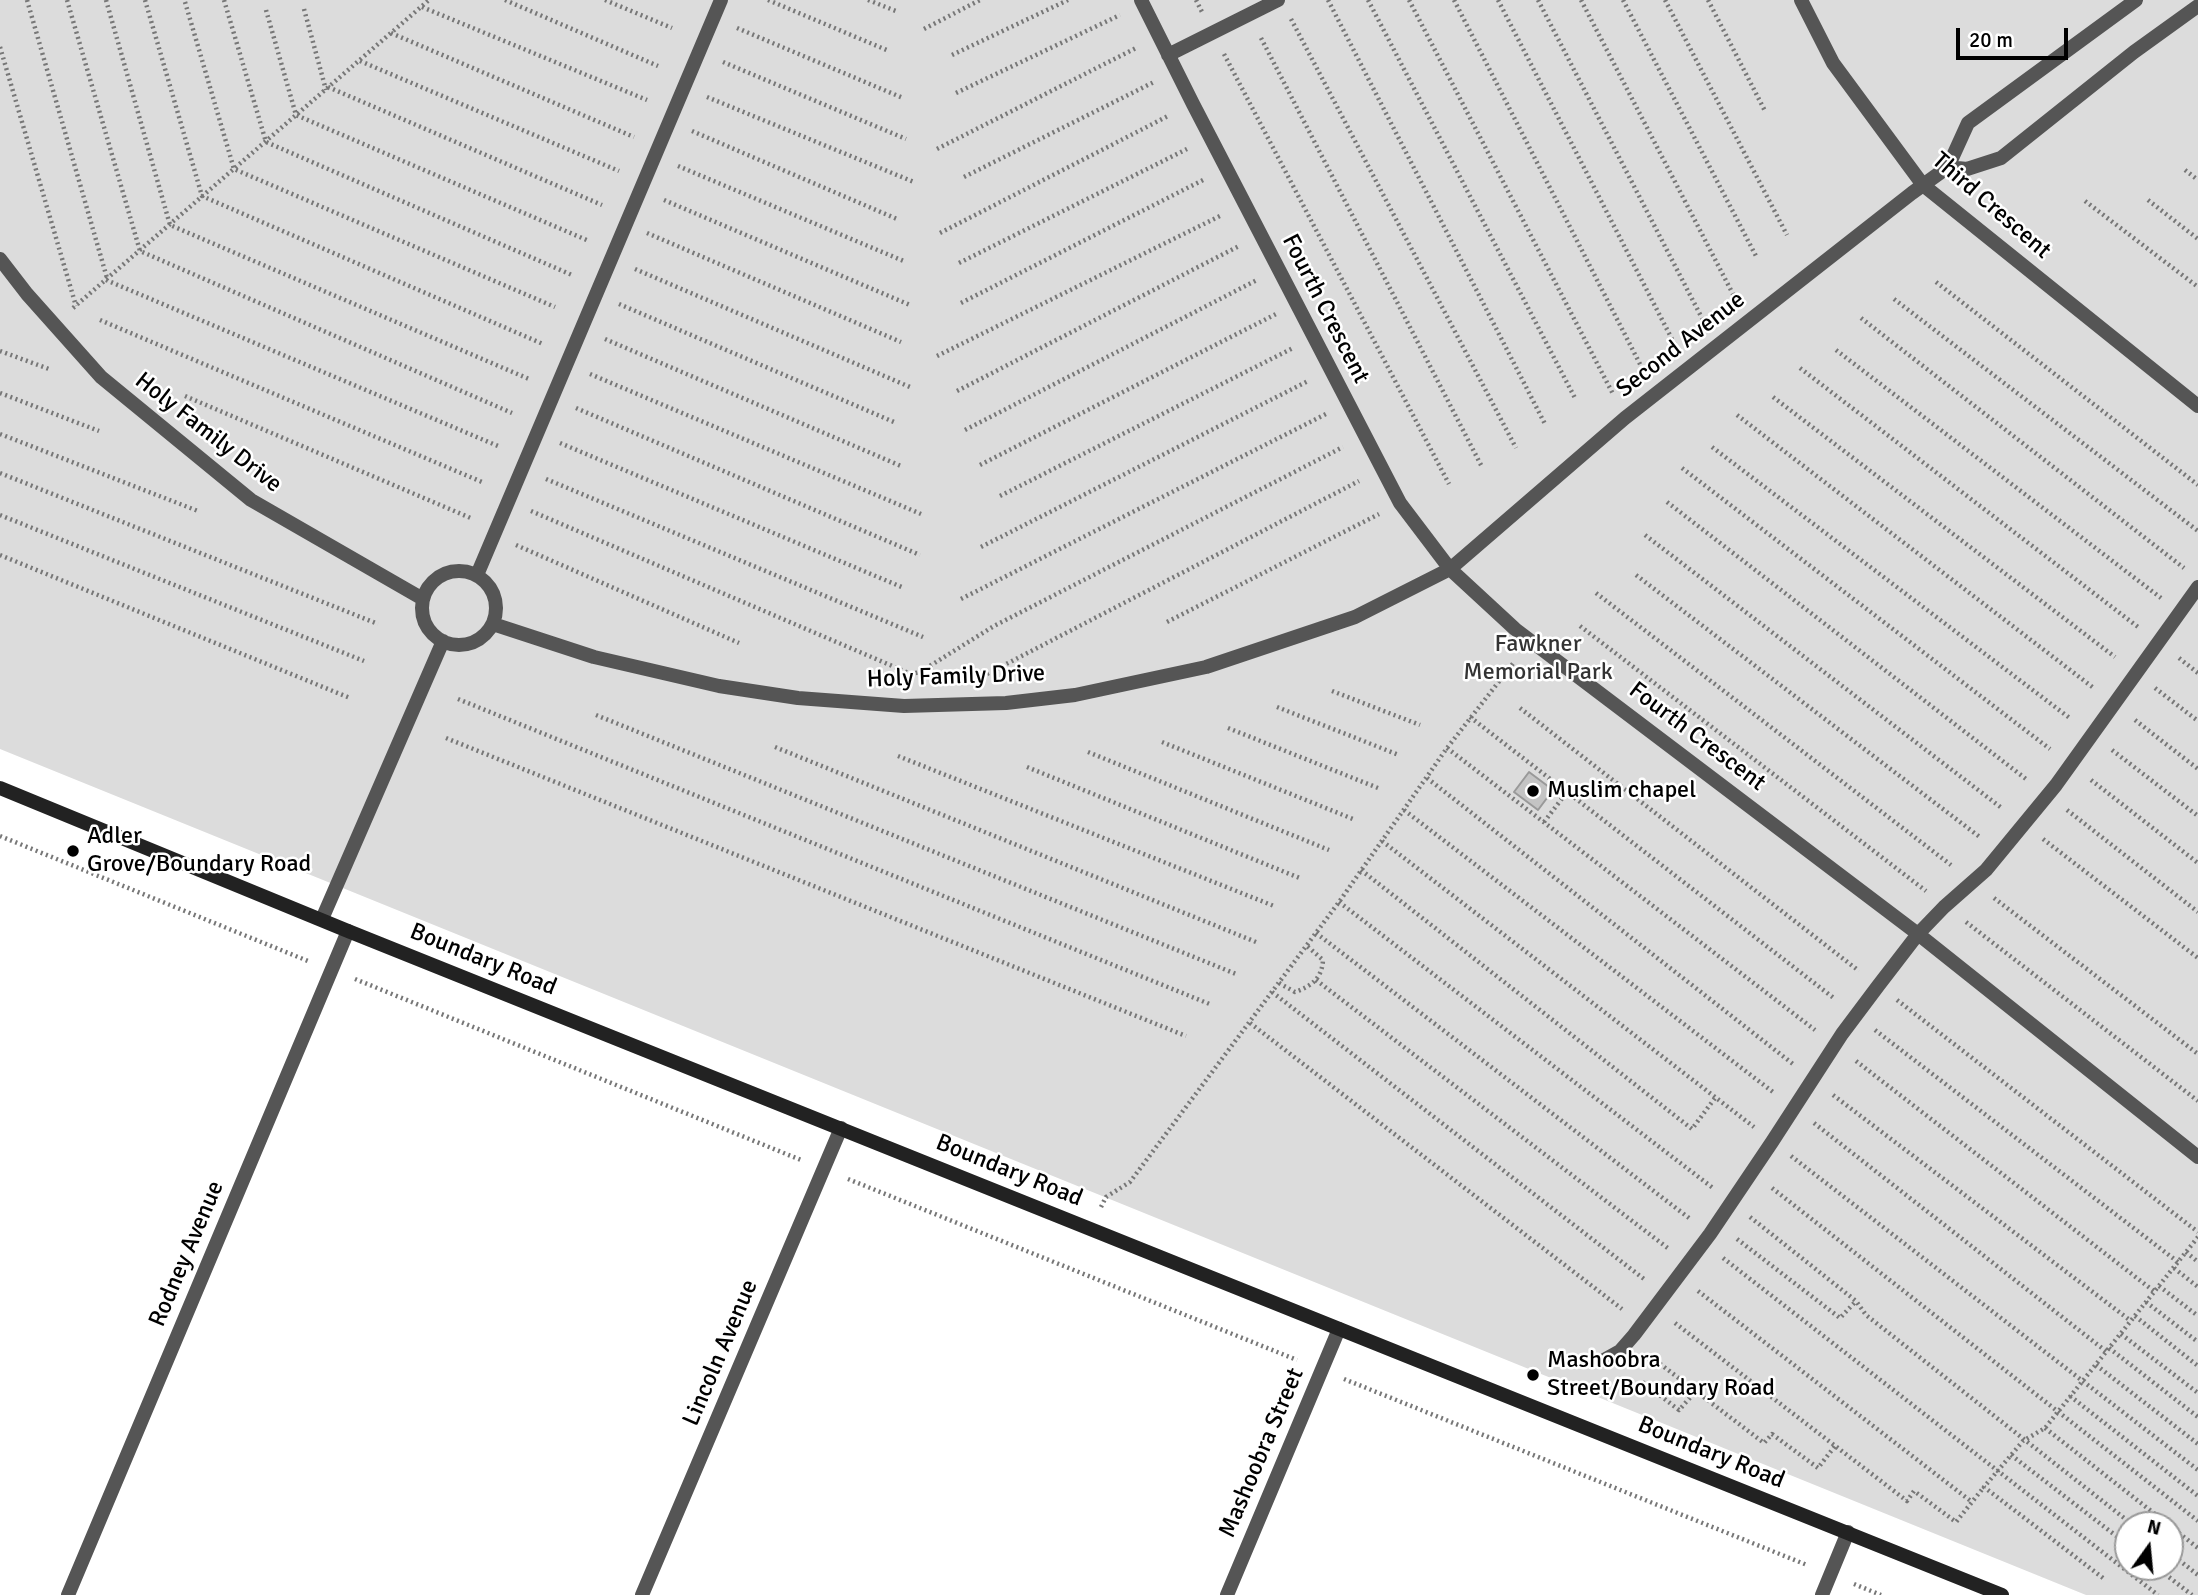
<!DOCTYPE html>
<style>
body{margin:0}
#map{position:relative;width:2198px;height:1595px;overflow:hidden;background:#fff;font-family:Signika,sans-serif}
canvas{display:block}
.north{position:absolute;left:2114px;top:1511px;width:70px;height:70px;box-sizing:border-box;background:#fff;border:2px solid #999;border-radius:50%;rotate:15deg;font-size:19px;font-weight:700;line-height:28px;text-align:center;color:#000}
.north::after{content:'';display:block;margin:auto;width:24px;height:32px;background:#000;clip-path:polygon(50% 0,100% 100%,50% 72%,0 100%)}
.scale{position:absolute;left:1956px;top:28px;width:112px;height:32px;box-sizing:border-box;border:4px solid #000;border-top:0;padding-left:9px;font-size:21px;line-height:24px;white-space:nowrap;color:#000;-webkit-text-stroke:5px #fff;paint-order:stroke}
</style>
<div id="map">
<canvas width="2198" height="1595"></canvas>
<div class="north">N</div>
<div class="scale">20 m</div>
</div>
<script>
const context = document.querySelector('canvas').getContext('2d');
context.lineJoin = 'round';
function fill(path, color) {
  context.fillStyle = color;
  context.fill(path, 'evenodd');
}
function stroke(path, color, width, dash) {
  context.strokeStyle = color;
  context.lineWidth = width;
  context.lineCap = dash ? 'butt' : 'round';
  context.setLineDash(dash || []);
  context.stroke(path);
}
function drawText(font, color, halo, rows, align = 'center') {
  context.font = font + ' Signika,sans-serif';
  context.lineWidth = 5;
  context.setLineDash([]);
  context.textBaseline = 'middle';
  context.strokeStyle = halo;
  context.fillStyle = color;
  for (const [text, x, y, turn = 0] of rows) {
    context.save();
    context.translate(x, y);
    context.rotate((+turn || 0) * Math.PI / 180);
    context.textAlign = isNaN(turn) ? turn : align;
    if (halo) context.strokeText(text, 0, 0);
    context.fillText(text, 0, 0);
    context.restore();
  }
}
fill(new Path2D(`
 M0,0h2198v1595h-112l-2086,-846zM2128,1525h42v42h-42z`), '#dcdcdc');
const building = new Path2D(`
 M1529,772l24,18 -15,20 -24,-18z`);
fill(building, '#c4c4c4');
stroke(building, '#999', 2);
stroke(new Path2D(`
 M27,0l80,278
 M67,0l73,251 372,162
 M106,0l64,225 359,154
 M145,0l57,196 341,148
 M224,0l42,142 306,133
 M505,0l153,66
 M605,0l67,28
 M768,0l121,51
 M868,0l28,11
 M1196,0l6,12
 M1328,0l218,426
 M1368,0l208,400
 M1409,0l204,394
 M1454,0l189,370
 M1498,0l177,345
 M1538,0l167,324
 M1581,0l154,298
 M1623,0l134,258
 M1665,0l122,235
 M1708,0l57,111
 M185,2l49,167 321,138
 M422,7l225,93
 M304,9l22,81
 M266,10l30,105 293,126
 M1291,19l225,429
 M737,28l166,70
 M924,29l56,-29
 M391,33l243,104
 M1261,38l221,429
 M0,47l76,259
 M1224,54l225,430
 M952,55l116,-55
 M360,61l259,110
 M723,62l183,77
 M328,87l274,118
 M956,93l164,-78
 M707,97l207,85
 M692,131l205,88
 M937,149l199,-101
 M678,166l228,96
 M2185,170l13,10
 M964,177l190,-95
 M664,200l246,105
 M2148,200l50,39
 M2085,201l113,86
 M647,233l254,109
 M940,233l230,-118
 M959,263l228,-114
 M635,269l275,118
 M106,280l392,166
 M1936,282l262,203
 M1894,299l304,232
 M961,303l242,-123
 M619,304l275,118
 M73,308l356,-308
 M1861,318l323,250
 M100,320l382,162
 M605,339l296,127
 M1836,350l325,248
 M0,351l49,18
 M937,356l285,-141
 M1800,368l338,259
 M590,374l331,140
 M957,391l282,-145
 M0,393l99,38
 M185,396l288,123
 M1773,397l342,260
 M576,408l344,147
 M1737,415l358,274
 M965,430l292,-150
 M0,434l198,77
 M560,443l344,145
 M1712,447l359,272
 M980,465l296,-151
 M1682,468l368,281
 M0,473l378,151
 M546,479l377,158
 M1000,496l293,-148
 M1667,502l359,277
 M531,511l380,163 9,-2 74,-46 349,-179
 M0,515l364,146
 M1645,535l358,274
 M516,545l223,98
 M981,547l327,-166
 M0,555l350,143
 M1636,575l345,263
 M1596,593l355,272
 M961,599l365,-185
 M1167,622l212,-108
 M1580,626l346,265
 M2179,658l19,15
 M987,674l372,-193
 M2155,688l43,33
 M1332,691l88,34
 M458,699l754,306
 M1277,707l122,48
 M1520,708l339,263
 M596,715l640,259
 M1470,717l365,282
 M2135,720l63,49
 M1228,728l150,60
 M446,738l740,298
 M1162,742l191,77
 M775,747l481,195
 M1447,748l368,282
 M2112,750l86,66
 M1088,752l241,98
 M898,756l376,150
 M1027,767l275,112
 M1427,778l366,286
 M2091,780l107,83
 M1404,810l369,282
 M2067,810l131,102
 M1544,822l23,-30
 M0,836l308,125
 M2043,839l155,119
 M1382,841l372,286
 M1361,870l331,259 23,-31
 M1994,898l204,156
 M1339,902l374,286
 M1966,922l232,179
 M1316,933l373,285
 M355,979l446,181
 M1316,980l353,269
 M1279,983l16,9c17,-6 27,-14 28,-32l-16,-14
 M1272,992l372,287
 M1897,1000l301,232
 M1250,1023l372,286
 M1875,1030l303,232
 M1856,1061l299,231
 M1833,1095l298,226
 M1814,1123l293,229
 M1791,1156l407,314
 M848,1179l449,181
 M1772,1188l426,333
 M1101,1207l5,-10 24,-15 209,-280 108,-154 68,-87
 M1750,1217l106,84 10,14 267,210
 M1737,1239l103,79 16,-17
 M2186,1252l12,10
 M1723,1258l435,337
 M2174,1268l24,19
 M2159,1286l39,30
 M1698,1291l274,211
 M2146,1302l52,40
 M2135,1316l63,50
 M1675,1323l232,178 7,-10 42,31 28,-35
 M2121,1334l77,59
 M2109,1348l89,69
 M1651,1357l113,86 8,-9 46,34 17,-22
 M2096,1365l102,79
 M1344,1379l463,186
 M1620,1380l12,12 9,-11 38,29 17,-19
 M2070,1396l128,100
 M2045,1428l124,97
 M2011,1455l117,90
 M2170,1526l28,22
 M2170,1553l28,22
 M2156,1567l36,28
 M2103,1578l-119,-91 39,-46 22,-13 153,-191
 M1854,1584l27,11`), '#777', 4.5, [2, 3.5]);
stroke(new Path2D(`
 M1141,0l52,104 207,399 50,66 65,60 403,305 280,223
 M1801,0l32,63 90,122 275,221
 M1168,55l110,-55
 M1948,167l19,2 34,-11 133,-106 64,-46
 M0,259l27,35 74,83 150,123 172,99
 M422 608a37 37 0 1 1 74 0a37 37 0 1 1-74 0Z
 M477,575l244,-575
 M493,624l101,33 125,29 79,12 106,8 102,-3 69,-8 131,-28 149,-50 95,-48 175,-151 287,-225 36,-26 20,-44 168,-123
 M322,919l121,-278
 M1602,1361l18,-10 14,-16 76,-101 62,-92 70,-108 36,-48 40,-52 26,-27 42,-37 70,-85 142,-198`), '#555', 14);
stroke(new Path2D(`
 M68,1595l280,-664
 M642,1595l199,-467
 M1227,1595l112,-266
 M1822,1595l26,-63`), '#555', 14);
stroke(new Path2D(`
 M0,788l348,143 1654,664`), '#222', 14);
for (const [x, y, r, color] of [
 [1533,791,7,"#000"],
 [73,851,7,"#000"],
 [1533,1375,7,"#000"]
]) {
  const dot = new Path2D();
  dot.arc(x, y, r, 0, 2 * Math.PI);
  context.fillStyle = color;
  context.fill(dot);
  stroke(dot, '#fff', 2.5);
}
drawText('24px', '#000', '#fff', [
 ["Third Crescent",1991,206,41],
 ["Fourth Crescent",1325,309,63],
 ["Second Avenue",1681,345,-38],
 ["Holy Family Drive",208,433,38],
 ["Holy Family Drive",956,677,-2],
 ["Fourth Crescent",1697,737,37],
 ["Boundary Road",483,960,22],
 ["Boundary Road",1009,1171,22],
 ["Rodney Avenue",187,1254,-67],
 ["Lincoln Avenue",721,1353,-67],
 ["Mashoobra Street",1262,1453,-67],
 ["Boundary Road",1711,1453,22]
]);
drawText('24px', '#333', '#fff', [
 ["Fawkner",1538,645],
 ["Memorial Park",1538,673]
]);
drawText('24px', '#000', '#fff', [
 ["Muslim chapel",1547,791],
 ["Adler",87,837],
 ["Grove/Boundary Road",87,865],
 ["Mashoobra",1547,1361],
 ["Street/Boundary Road",1547,1389]
], 'left');
</script>
